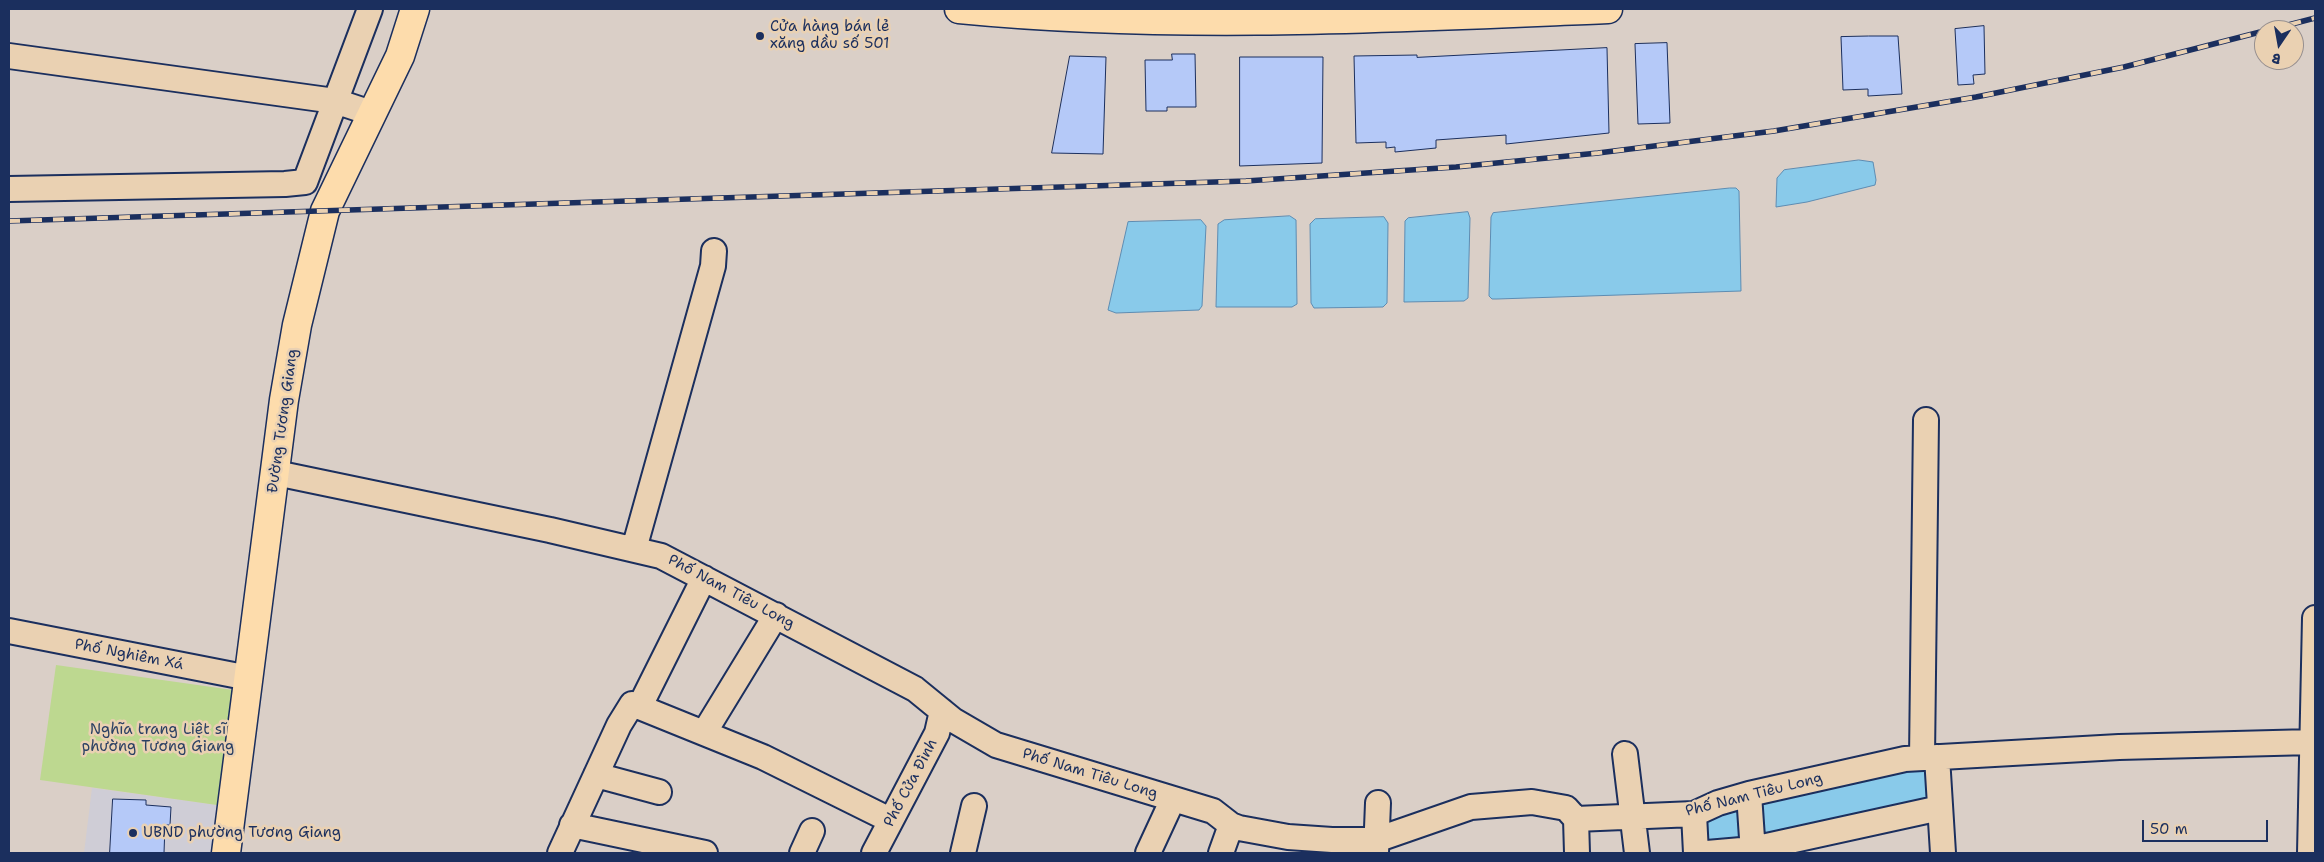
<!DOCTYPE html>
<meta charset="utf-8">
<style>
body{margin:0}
#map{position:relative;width:2324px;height:862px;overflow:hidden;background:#dacfc7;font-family:"Shantell Sans",sans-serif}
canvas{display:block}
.frame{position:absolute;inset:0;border:10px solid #1b2f5e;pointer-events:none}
.north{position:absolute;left:2254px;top:20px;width:50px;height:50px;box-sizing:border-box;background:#ead1b2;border:1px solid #979090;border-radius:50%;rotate:192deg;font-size:14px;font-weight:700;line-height:20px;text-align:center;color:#1b2f5e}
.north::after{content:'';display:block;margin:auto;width:18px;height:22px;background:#1b2f5e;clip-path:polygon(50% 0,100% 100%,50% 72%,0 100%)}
.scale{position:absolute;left:2142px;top:820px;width:126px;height:22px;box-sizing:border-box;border:2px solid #1b2f5e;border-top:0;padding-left:6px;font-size:15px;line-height:18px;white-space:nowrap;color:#1b2f5e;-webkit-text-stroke:4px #ead1b2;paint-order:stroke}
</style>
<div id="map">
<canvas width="2324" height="862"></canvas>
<div class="frame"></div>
<div class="north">B</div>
<div class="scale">50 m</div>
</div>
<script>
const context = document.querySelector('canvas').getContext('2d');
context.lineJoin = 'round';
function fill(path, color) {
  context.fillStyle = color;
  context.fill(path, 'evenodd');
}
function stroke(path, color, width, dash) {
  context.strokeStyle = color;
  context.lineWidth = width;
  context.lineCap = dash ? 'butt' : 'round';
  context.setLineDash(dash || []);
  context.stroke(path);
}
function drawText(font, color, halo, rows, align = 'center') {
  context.font = font + ' "Shantell Sans",sans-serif';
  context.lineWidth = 5;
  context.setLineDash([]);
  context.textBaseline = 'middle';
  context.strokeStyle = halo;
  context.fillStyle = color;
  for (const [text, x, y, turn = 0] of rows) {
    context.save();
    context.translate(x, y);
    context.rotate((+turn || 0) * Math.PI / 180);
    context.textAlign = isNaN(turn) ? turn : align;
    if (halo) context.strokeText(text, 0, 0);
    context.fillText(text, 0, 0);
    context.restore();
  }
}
fill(new Path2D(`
 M92,788l125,17 -6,48h-127z`), '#cfcdd6');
fill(new Path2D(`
 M56,665l177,25 -16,115 -177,-25z`), '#bdd890');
const water = new Path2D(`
 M1859,160l14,2 3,18 -1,5 -68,17 -31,5 1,-29 7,-8z
 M1730,188h6l3,3 2,100 -244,8h-5l-3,-3 2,-79 2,-4z
 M1468,212l2,6 -2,80 -4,3 -60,1 1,-81 3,-3z
 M1290,216l6,4 1,84 -5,3h-76l2,-83 6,-4z
 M1384,217l4,6 -1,80 -4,4 -69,1 -3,-5 -1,-79 5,-5z
 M1201,220l5,6 -4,80 -3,4 -83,3 -8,-3 20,-88z
 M1928,767l1,33 -172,43h-50v-27l146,-40z`);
fill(water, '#89caea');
stroke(water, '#5d8cb2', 1);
const building = new Path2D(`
 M1984,26l1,48 -12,1 1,9 -16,1 -3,-56z
 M1869,36h29l4,58 -34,2v-7l-25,1 -2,-53z
 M1667,43l3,80 -32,1 -3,-80z
 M1607,48l2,85 -103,11v-9l-70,5v8l-41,4v-5l-9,1v-6l-30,1 -2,-87 63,-1v2z
 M1172,54h23l1,53h-29v4h-21l-1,-51h27z
 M1070,56l36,1 -3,97 -51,-1z
 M1240,57h83l-1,106 -82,3z
 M113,799l33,1v5l25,2 -1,18h-5l-1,28h-54z`);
fill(building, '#b5c9f8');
stroke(building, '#1b2f5e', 1);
const minor = new Path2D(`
 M9,56l326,45 36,12
 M9,189l276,-5 20,-2 65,-173
 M276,473l274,57 111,26 254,133 38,31 43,25 217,66 18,14 8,3 49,9 44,3h44l95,-33 61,-5 34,6 10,11 118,-5 24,-11 31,-9 156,-35 214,-12 193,-5
 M634,549l79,-283 1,-15
 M9,631l240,47
 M640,706l64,-128
 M704,733l72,-118
 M1625,754l12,99
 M1937,757l6,96
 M1922,758l4,-338
 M596,775l63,17
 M1749,794l4,59
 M1694,814l2,39
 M1576,819l1,34
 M572,825l133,28
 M560,853l59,-128 13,-21 131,53 127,63
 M802,853l10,-22
 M874,853l63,-120 5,-22
 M963,853l11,-47
 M1148,853l25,-54
 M1221,853l10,-28
 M1376,853l2,-50
 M1707,853l46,-4 187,-41
 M2310,853l5,-235`);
const major = new Path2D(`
 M959,9c215,21 433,9 649,0
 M226,853l58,-453 13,-75 28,-114 75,-155 15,-47`);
stroke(minor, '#1b2f5e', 28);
stroke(major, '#1b2f5e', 31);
stroke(minor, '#ead1b2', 24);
stroke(major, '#fddcac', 28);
const rail = new Path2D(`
 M2269,30l46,-12
 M9,221l1237,-40 210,-14 142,-14 176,-22 202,-34 148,-30 140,-36`);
stroke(rail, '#1b2f5e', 5.5);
stroke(rail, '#ead1b2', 4, [11]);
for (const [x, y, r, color] of [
 [760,36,5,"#1b2f5e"],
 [133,833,5,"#1b2f5e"]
]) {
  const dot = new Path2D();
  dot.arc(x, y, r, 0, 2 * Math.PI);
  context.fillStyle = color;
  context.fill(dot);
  stroke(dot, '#ead1b2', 2);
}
drawText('15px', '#1b2f5e', '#ead1b2', [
 ["Cửa hàng bán lẻ",770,27],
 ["xăng dầu số 501",770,44],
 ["UBND phường Tương Giang",143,833]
], 'left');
drawText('15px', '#1b2f5e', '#ead1b2', [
 ["Đường Tương Giang",283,421,-82],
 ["Phố Nam Tiêu Long",731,592,28],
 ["Phố Nghiêm Xá",129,655,11],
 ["Phố Nam Tiêu Long",1090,774,17],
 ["Phố Cửa Đình",911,783,-62],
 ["Phố Nam Tiêu Long",1754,795,-14]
]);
drawText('15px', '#2b4063', '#ead1b2', [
 ["Nghĩa trang Liệt sĩ",158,730],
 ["phường Tương Giang",158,747]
]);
</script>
